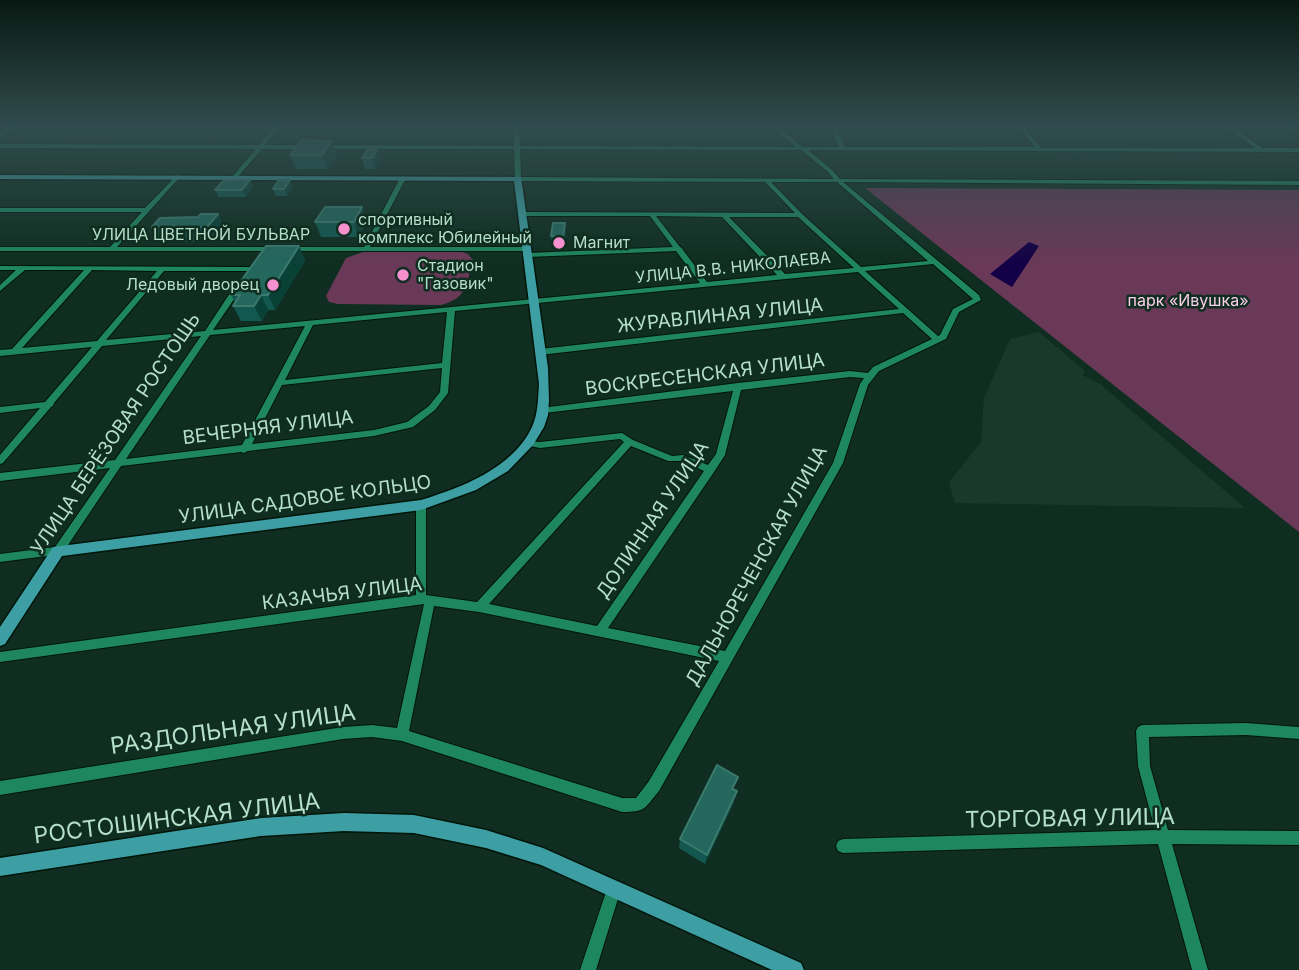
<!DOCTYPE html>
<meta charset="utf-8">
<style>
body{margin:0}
canvas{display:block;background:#0f2d20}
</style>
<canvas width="1299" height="970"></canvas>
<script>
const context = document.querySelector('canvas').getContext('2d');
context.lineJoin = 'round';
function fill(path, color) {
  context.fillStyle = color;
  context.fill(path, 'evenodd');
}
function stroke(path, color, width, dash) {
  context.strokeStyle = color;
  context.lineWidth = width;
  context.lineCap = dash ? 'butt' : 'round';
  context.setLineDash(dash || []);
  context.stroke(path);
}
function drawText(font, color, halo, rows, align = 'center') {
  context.font = font + ' Inter,sans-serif';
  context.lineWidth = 5;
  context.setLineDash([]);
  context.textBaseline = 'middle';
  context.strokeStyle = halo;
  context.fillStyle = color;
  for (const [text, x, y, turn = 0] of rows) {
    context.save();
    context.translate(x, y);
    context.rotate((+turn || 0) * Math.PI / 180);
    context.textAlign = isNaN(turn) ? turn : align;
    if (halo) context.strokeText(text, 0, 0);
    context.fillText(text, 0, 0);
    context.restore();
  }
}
fill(new Path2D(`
 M1039,332l46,39 -2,4 16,8 146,125 -290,-5 -6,-21 32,-40 3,-44 26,-59z`), '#18392b');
fill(new Path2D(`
 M865,188l434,2v342z
 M366,251h93l9,3 5,6c-7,24 -5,38 -32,45l-103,-1 -9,-2 -3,-6 20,-38z`), '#6a3957');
fill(new Path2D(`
 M1029,242l10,4 -27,41 -22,-13z`), '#140046');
const minor = new Path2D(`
 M9,127h7l-16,11v-5z
 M274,127h6l-15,18h42l3,2 -3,2h-45l-26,30 -2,1 -3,-2 1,-1 24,-28 -256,-1v-4l259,1z
 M513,127h6l1,19 276,1 -24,-20h6l25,20h36l-9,-20h6l9,20h190l-17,-20h6l17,21h214l-29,-21h7l29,21h37v4l-491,-2 23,19 9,10 459,2v4l-456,-3 136,113 2,5 -22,12 -13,27 -67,32 -11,14 -25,78 -184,328c-15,18 -13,21 -37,21l-220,-71 -30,-4 -29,2 -343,56v-14l343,-54 29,-2 25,3 27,-124 -424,58v-10l416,-57v-90l2,-3h6l2,3v90l51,7 147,-160 -4,-3 -80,9 -15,-3 -2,-2 2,-2 15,1 82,-9 11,7 39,16 11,-1 25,10 8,-11 17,-63 -189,22 -4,-3 1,-2 197,-25 112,-12 18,2 5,-6 59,-28 -29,-26 -363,42 -4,-3 4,-3 359,-40 -41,-37 -403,39 -7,82 -13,17 -22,17 -39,9 -126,15 -4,2 -3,-1 -120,14 -59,88 -62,8v-8l55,-7 55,-79 -110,13v-8l115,-13 86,-124 -99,10 -48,57 -1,3 -2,1 -48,56 -3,1v-9l40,-47 -40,5v-6l45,-5 47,-55 -92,9v-6l12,-1 72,-79h-59l-25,21v-6l16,-15h-16v-4l251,1 4,2 -4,2h-87l-58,69 99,-9 31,-47h3l4,2 -30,44 487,-47 -24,-32 -148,6 -3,-2 3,-2 145,-6 -23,-31h-128l-3,-2 3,-2 273,1 -30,-31 -247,-1 -3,-2 -1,-30h-191l-3,-2 3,-2 191,1zM520,149l281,1 26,21 7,8 -313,-2zM771,182h66l91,79 -67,6 -59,-53zM656,216l66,1 55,58 -70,7 -24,-32 -1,-2 -2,-1zM729,217h69l56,51 -69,6zM933,264l40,35 -20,10 -13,26 -2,1 -73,-65zM92,270l65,1 -60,70 -75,7zM447,312l-5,51 -157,17 28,-55zM305,326l-63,119 -116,14 84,-124zM442,368l-2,24 -11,14 -22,16 -33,8 -122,14 30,-59zM850,377l14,1 -4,6 -27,79 -108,188 -117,-23 106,-156 11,-17 16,-65zM631,446l37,15h14l22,10 -107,155 -108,-22zM434,606l45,6 240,49 -70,120 -13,17h-14l-213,-67z
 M1289,127l10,2v4l-9,-5z
 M177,175l3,2 -1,1 -62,69h247l36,-69 3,-2 3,2 -36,69h157l3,2 -3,2h-527v-4h110l32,-35h-142v-4h145z
 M1246,723l53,4v12l-53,-4 -97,2 1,29 18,64 131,1v14l-127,-1 36,126h-16l-34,-126 -315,9 -5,-2 -2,-5 2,-5 5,-2 312,-9 -17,-64 -2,-35 2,-4 4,-2z
 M614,882l5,2 2,5 -25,81h-16l27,-81 2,-5z`);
const major = new Path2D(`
 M0,175l521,2 27,191 1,32 -1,15 -4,12 -11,18 -25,26 -32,19 -55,20 -359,46 -57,88 -5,2v-19l53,-80 368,-47c40,-12 92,-32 111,-73 6,-13 6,-28 7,-43l-25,-203 -514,-2z
 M344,813l70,2 72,15 57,18 258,115 3,7h-32l-231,-105 -55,-17 -72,-15 -70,-2 -83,5 -261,40v-18l261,-40z`);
stroke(minor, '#00150a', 2);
stroke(major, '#00150a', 3);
fill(minor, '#1e8660');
fill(major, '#3d9fa3');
fill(new Path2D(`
 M337,154l-10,15h-31l-6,-14z
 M362,158l19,1 -6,10h-10z
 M250,180l3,7 -7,10h-27l-4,-7z
 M293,187l-6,9h-11l-3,-7z
 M362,207l5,14 -9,16h-37l-6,-15z
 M218,214l5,10 -10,14h-13l-3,4h-13l-2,-5h-24l-6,-10z
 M565,223l1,11 -1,13h-13l-1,-11z
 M299,246l6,15 -30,49h-7l-6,11h-21l-8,-15 2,-3 -4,-8z
 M734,790v12l-29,62 -26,-16 1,-9z`), '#135850');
fill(new Path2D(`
 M332,141l5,13 -10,15 -5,-14z
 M378,148l3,11 -6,10 -3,-11z
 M250,180l3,7 -7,10 -4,-7z
 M290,180l3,7 -6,9 -3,-7z
 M362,207l5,14 -9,16 -4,-15z
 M218,214l5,10 -10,14 -6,-11z
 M565,223l1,11 -1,13 -2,-11z
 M195,227l5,11 -3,4 -5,-11z
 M299,246l6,15 -30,49 -7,-15z
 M261,295l7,15 -6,11 -8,-15z
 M737,791l-3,11 -29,62 2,-9z`), '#0a4137');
const building = new Path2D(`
 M302,140l30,1 -10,14h-32z
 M378,148l-6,10h-10l5,-8z
 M224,180h26l-8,10h-27z
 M279,180h11l-6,9h-11z
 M325,207h37l-8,15h-39z
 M201,214h17l-11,13h-12l-3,4h-14l4,-5 -30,1 8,-9 38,-1z
 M553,223h12l-2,13h-12z
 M266,246h33l-31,49h-7l-7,11h-21l7,-11h-9z
 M717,765l21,12 -6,12 5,2 -30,64 -27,-16z`);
fill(building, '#24675d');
stroke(building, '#3b7a6e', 2);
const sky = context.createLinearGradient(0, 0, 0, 263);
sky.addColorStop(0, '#081912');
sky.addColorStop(0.48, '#314c4e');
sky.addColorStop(1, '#314c4e00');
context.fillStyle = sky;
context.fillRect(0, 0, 1299, 263);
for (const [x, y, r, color] of [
 [344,229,7,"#f690cf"],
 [559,243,7,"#f690cf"],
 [403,275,7,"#f690cf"],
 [273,285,7,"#f690cf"]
]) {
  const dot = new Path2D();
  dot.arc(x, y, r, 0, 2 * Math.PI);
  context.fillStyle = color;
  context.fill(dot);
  stroke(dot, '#0f2d20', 2.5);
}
drawText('16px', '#b4dfc9', '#0f2d20', [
 ["спортивный",358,220],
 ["комплекс Юбилейный",358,238],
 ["Магнит",573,243],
 ["Стадион",417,266],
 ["\"Газовик\"",417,284],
 ["Ледовый дворец",259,285,"right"]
], 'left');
drawText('16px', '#b4dfc9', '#0f2d20', [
 ["УЛИЦА ЦВЕТНОЙ БУЛЬВАР",201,235],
 ["УЛИЦА В.В. НИКОЛАЕВА",733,268,-6]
]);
drawText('16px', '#facee6', '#0f2d20', [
 ["парк «Ивушка»",1188,301]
]);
drawText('19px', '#b4dfc9', '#0f2d20', [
 ["ЖУРАВЛИНАЯ УЛИЦА",720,316,-6],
 ["ВОСКРЕСЕНСКАЯ УЛИЦА",705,375,-7],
 ["ВЕЧЕРНЯЯ УЛИЦА",268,428,-7],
 ["УЛИЦА БЕРЁЗОВАЯ РОСТОШЬ",116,434,-56],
 ["УЛИЦА САДОВОЕ КОЛЬЦО",305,500,-8],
 ["ДОЛИННАЯ УЛИЦА",653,520,-56],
 ["ДАЛЬНОРЕЧЕНСКАЯ УЛИЦА",757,566,-61],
 ["КАЗАЧЬЯ УЛИЦА",342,594,-7]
]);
drawText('23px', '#b4dfc9', '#0f2d20', [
 ["РАЗДОЛЬНАЯ УЛИЦА",233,730,-8],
 ["РОСТОШИНСКАЯ УЛИЦА",177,819,-7],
 ["ТОРГОВАЯ УЛИЦА",1070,819,-1]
]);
</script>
